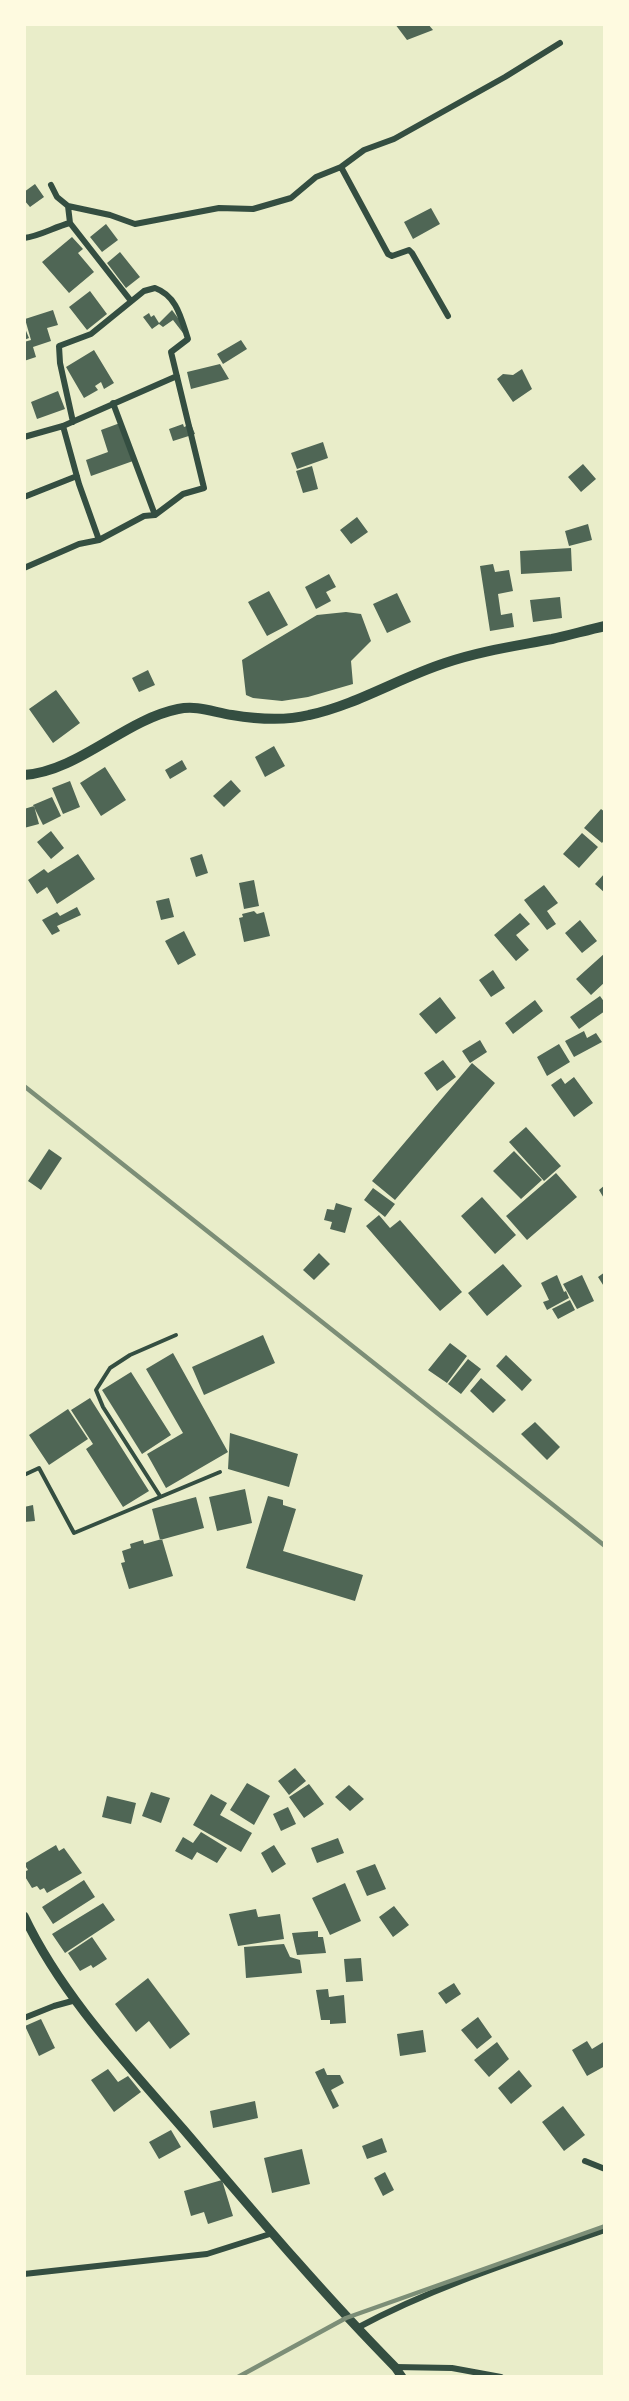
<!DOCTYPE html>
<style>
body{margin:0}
#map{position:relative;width:629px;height:2401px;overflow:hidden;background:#e9edc9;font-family:Inter,sans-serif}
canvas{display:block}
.frame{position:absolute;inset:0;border:26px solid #fefae0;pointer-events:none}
</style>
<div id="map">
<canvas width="629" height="2401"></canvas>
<div class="frame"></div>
</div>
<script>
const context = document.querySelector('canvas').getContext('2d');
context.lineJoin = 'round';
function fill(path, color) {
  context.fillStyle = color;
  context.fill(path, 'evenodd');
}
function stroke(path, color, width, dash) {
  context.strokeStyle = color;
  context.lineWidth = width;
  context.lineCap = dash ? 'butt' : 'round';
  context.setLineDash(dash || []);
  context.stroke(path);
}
fill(new Path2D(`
 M395,24h33l5,6 -26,10z
 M35,184l9,13 -14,10 -6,-7v-8z
 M431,208l9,16 -27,15 -9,-17z
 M106,224l12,16 -16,12 -12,-15z
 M72,237l11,12 -5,4 16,19 -25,21 -27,-31z
 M120,252l20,25 -14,11 -19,-25z
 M90,291l17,23 -20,16 -18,-23z
 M53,310l5,15 -11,3 4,13 -18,6 3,10 -12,4v-19l7,-2 -6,-21z
 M172,310l15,20 -4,3 -10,-13 -10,7 -4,-3 -7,5 -9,-12 6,-4 2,4 3,-2 5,8z
 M24,326l5,12 -5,2z
 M241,340l6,9 -24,15 -6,-10z
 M94,350l20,33 -10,6 -3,-7 -6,4 3,4 -14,8 -18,-31z
 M220,364l9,15 -38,10 -4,-17z
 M522,369l10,20 -19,13 -16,-23 6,-5 10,1z
 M58,391l7,18 -28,10 -6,-17z
 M120,423l13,38 -42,15 -5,-16 22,-8 -7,-22z
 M183,424l1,3 7,-3 4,10 -22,7 -4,-12z
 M323,442l5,16 -31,11 -6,-16z
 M583,464l13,15 -15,13 -13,-15z
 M312,466l6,23 -15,4 -7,-22z
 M357,517l11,15 -17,12 -11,-14z
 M588,524l4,16 -23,6 -4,-15z
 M571,548l1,23 -51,3 -1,-23z
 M493,564l2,8 14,-2 4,21 -15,3 3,21 11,-2 2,14 -24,4 -10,-65z
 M329,574l7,13 -10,5 5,9 -15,8 -11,-22z
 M269,591l19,34 -21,11 -19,-34z
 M397,593l14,29 -24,11 -14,-29z
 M560,597l2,21 -29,4 -3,-22z
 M346,612l15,2 10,27 -20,20 2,23 -45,13 -26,4 -29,-3 -7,-3 -4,-35 75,-45z
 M148,670l7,15 -16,7 -7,-14z
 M56,690l24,33 -27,20 -24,-34z
 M274,746l11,20 -20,11 -10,-20z
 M182,760l5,9 -17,10 -5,-9z
 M105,767l21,33 -25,16 -21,-33z
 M231,780l10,11 -17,16 -11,-11z
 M70,781l10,26 -17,7 -11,-26z
 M52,797l9,19 -18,9 -10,-20z
 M34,806l5,18 -15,4v-19z
 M601,809l4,3v27l-3,4 -18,-15z
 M51,831l13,17 -13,11 -14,-17z
 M582,833l16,14 -19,21 -16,-14z
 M78,854l17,25 -38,25 -10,-17 -10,7 -9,-14 16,-11 4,4z
 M202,854l6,19 -12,4 -6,-19z
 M605,873v20l-10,-9z
 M254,880l5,26 -15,3 -5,-26z
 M544,885l14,18 -11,8 9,13 -9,6 -23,-30z
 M169,898l5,19 -13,3 -5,-19z
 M77,907l4,8 -24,11 3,5 -8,4 -10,-15 15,-8 3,4z
 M254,911l3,3 7,-2 6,24 -26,6 -5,-24 4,-1 -1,-3z
 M520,913l10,11 -14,11 13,15 -13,11 -22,-26z
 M580,920l17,21 -15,12 -17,-20z
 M184,931l12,24 -18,10 -13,-24z
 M605,953v29l-14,13 -15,-16z
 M493,970l12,18 -14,9 -12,-17z
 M600,996l5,7v8l-26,18 -9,-12z
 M440,997l16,21 -20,16 -17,-20z
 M535,1000l8,11 -30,23 -8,-11z
 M584,1031l3,7 9,-5 6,9 -28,15 -9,-16z
 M480,1040l7,12 -17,11 -8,-12z
 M559,1044l11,18 -23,14 -10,-19z
 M443,1060l13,17 -19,14 -13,-18z
 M472,1063l23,20 -100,117 -23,-19z
 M574,1077l19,26 -19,14 -23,-32 10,-7 4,6z
 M526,1127l35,39 -17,15 -35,-39z
 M49,1149l13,9 -21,32 -13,-9z
 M514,1151l28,29 -21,19 -28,-28z
 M556,1173l21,24 -50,43 -21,-24z
 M605,1185v15l-6,-10z
 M373,1188l22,16 -10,13 -21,-17z
 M482,1197l34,38 -21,19 -34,-38z
 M336,1203l16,5 -7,25 -15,-4 2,-7 -8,-2 3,-11 7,1z
 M379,1215l11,13 10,-8 62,72 -22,19 -74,-85z
 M319,1253l11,11 -16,16 -11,-10z
 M503,1264l19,22 -35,30 -19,-23z
 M605,1272v16l-7,-11z
 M557,1275l7,17 2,-1 3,7 -22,12 -4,-8 6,-2 -8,-17z
 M582,1275l12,26 -17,8 -14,-25z
 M570,1300l5,10 -17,9 -6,-10z
 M263,1335l12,28 -71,32 -12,-28z
 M450,1343l17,13 -20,27 -19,-13z
 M173,1353l55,99 -62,36 -19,-34 36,-21 -37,-64z
 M506,1355l26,25 -10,11 -26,-25z
 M468,1359l13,10 -20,25 -13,-10z
 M131,1372l40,63 -29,19 -40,-64z
 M481,1378l25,22 -13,13 -23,-22z
 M90,1398l59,93 -26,16 -37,-58 7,-5 -22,-34z
 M68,1409l20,30 -39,26 -20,-30z
 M535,1422l25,25 -13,13 -26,-26z
 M230,1433l68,21 -9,33 -61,-18z
 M245,1489l7,34 -35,8 -8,-34z
 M268,1496l15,4v5l13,4 -13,42 80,24 -8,26 -109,-33z
 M196,1497l8,31 -44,12 -8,-31z
 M33,1505l2,16 -11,1v-15z
 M162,1539l11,37 -44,13 -8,-26 4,-1 -3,-11 9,-3 -1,-4 13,-4 1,4z
 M295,1768l11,13 -17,14 -11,-14z
 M247,1783l23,13 -16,29 -24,-15z
 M309,1784l15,20 -20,14 -15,-21z
 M349,1785l15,14 -14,12 -15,-14z
 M151,1792l19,6 -9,25 -19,-7z
 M211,1794l16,9 -7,12 32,18 -11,19 -48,-27z
 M107,1796l29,7 -5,21 -29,-7z
 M288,1807l8,17 -15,7 -8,-17z
 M201,1832l26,16 -10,15 -20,-11 -5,8 -17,-9 8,-14 10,6z
 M338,1838l6,15 -27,10 -6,-15z
 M56,1845l3,6 5,-3 18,25 -35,20 -3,-5 -4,2 -3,-4 -5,2 -8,-13v-3l4,-2 -4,-6z
 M274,1845l12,19 -14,9 -11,-20z
 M375,1864l11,25 -19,7 -11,-25z
 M84,1880l11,17 -42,27 -11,-17z
 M345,1883l16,38 -31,14 -18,-37z
 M103,1903l12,17 -50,33 -13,-19z
 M394,1906l15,19 -16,12 -14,-20z
 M256,1909l2,8 22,-3 4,25 -46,7 -9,-32z
 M318,1931v6h5l3,16 -29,2 -5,-22z
 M92,1937l15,22 -14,9 -2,-3 -11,6 -12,-18z
 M284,1944l6,13 10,3 2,13 -56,5 -2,-31z
 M361,1958l2,23 -17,1 -2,-23z
 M148,1978l42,56 -20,15 -21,-28 -13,11 -21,-28z
 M454,1983l7,11 -15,10 -8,-11z
 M328,1989l1,8 15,-2 2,28 -16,1v-4h-9l-5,-30z
 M478,2017l14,20 -15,12 -16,-19z
 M41,2019l14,29 -16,8 -14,-30z
 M423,2030l3,22 -26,4 -3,-22z
 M587,2041l5,8 13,-8v25l-18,10 -15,-26z
 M497,2042l12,17 -20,18 -15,-17z
 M324,2068l3,7h13l4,8 -13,7 8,16 -6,3 -18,-37z
 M108,2069l10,13 10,-6 13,16 -27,20 -23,-32z
 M519,2070l13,16 -21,18 -13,-16z
 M255,2101l3,17 -45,10 -3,-17z
 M563,2106l22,29 -21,16 -22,-29z
 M171,2130l10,17 -22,12 -10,-17z
 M382,2138l5,14 -20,7 -5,-13z
 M302,2149l8,35 -38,9 -8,-35z
 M385,2172l9,18 -11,6 -9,-18z
 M222,2180l11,36 -25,8 -4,-12 -13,4 -7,-25z`), '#4f6655');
stroke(new Path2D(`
 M24,1475l15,-7 35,65 146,-61
 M160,1496l-57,-89 -7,-17 14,-22 20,-13 46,-20`), '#344e41', 4);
stroke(new Path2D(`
 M341,167l47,87 4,2 17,-6 3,3 36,63
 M51,185l6,12 11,9
 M70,223l-2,-17 42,9 25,9 84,-16 34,1 38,-11 25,-21 25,-10 23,-17 30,-11 111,-62 55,-34
 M24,238c16,-2 30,-11 46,-15l61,78
 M113,403l42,112
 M63,426l16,58 20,56
 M24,437l39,-11 114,-50
 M24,497l53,-21
 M24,568l55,-24 20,-4 45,-24 11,-1 28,-21 21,-6 -33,-136 17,-13c-7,-21 -11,-43 -33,-51l-11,3 -53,43 -32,12 1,17 13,59
 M24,2018l30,-12 22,-6
 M585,2161l20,8
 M24,2274l183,-20 66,-21
 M357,2328c78,-42 164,-69 248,-98
 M395,2367l57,1 49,9`), '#344e41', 6);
stroke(new Path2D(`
 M24,1916c38,80 102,147 160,214 69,81 137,162 211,237l7,10`), '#344e41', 9);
stroke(new Path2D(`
 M24,775c55,-4 100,-55 154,-66 19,-4 35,3 54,6 24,4 53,6 77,0 47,-10 90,-37 136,-52 35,-12 71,-17 107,-24 18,-4 35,-9 53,-13`), '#344e41', 10);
stroke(new Path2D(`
 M24,1086l581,460
 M238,2377l108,-59 259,-92`), '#7c8e77', 4.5);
</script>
